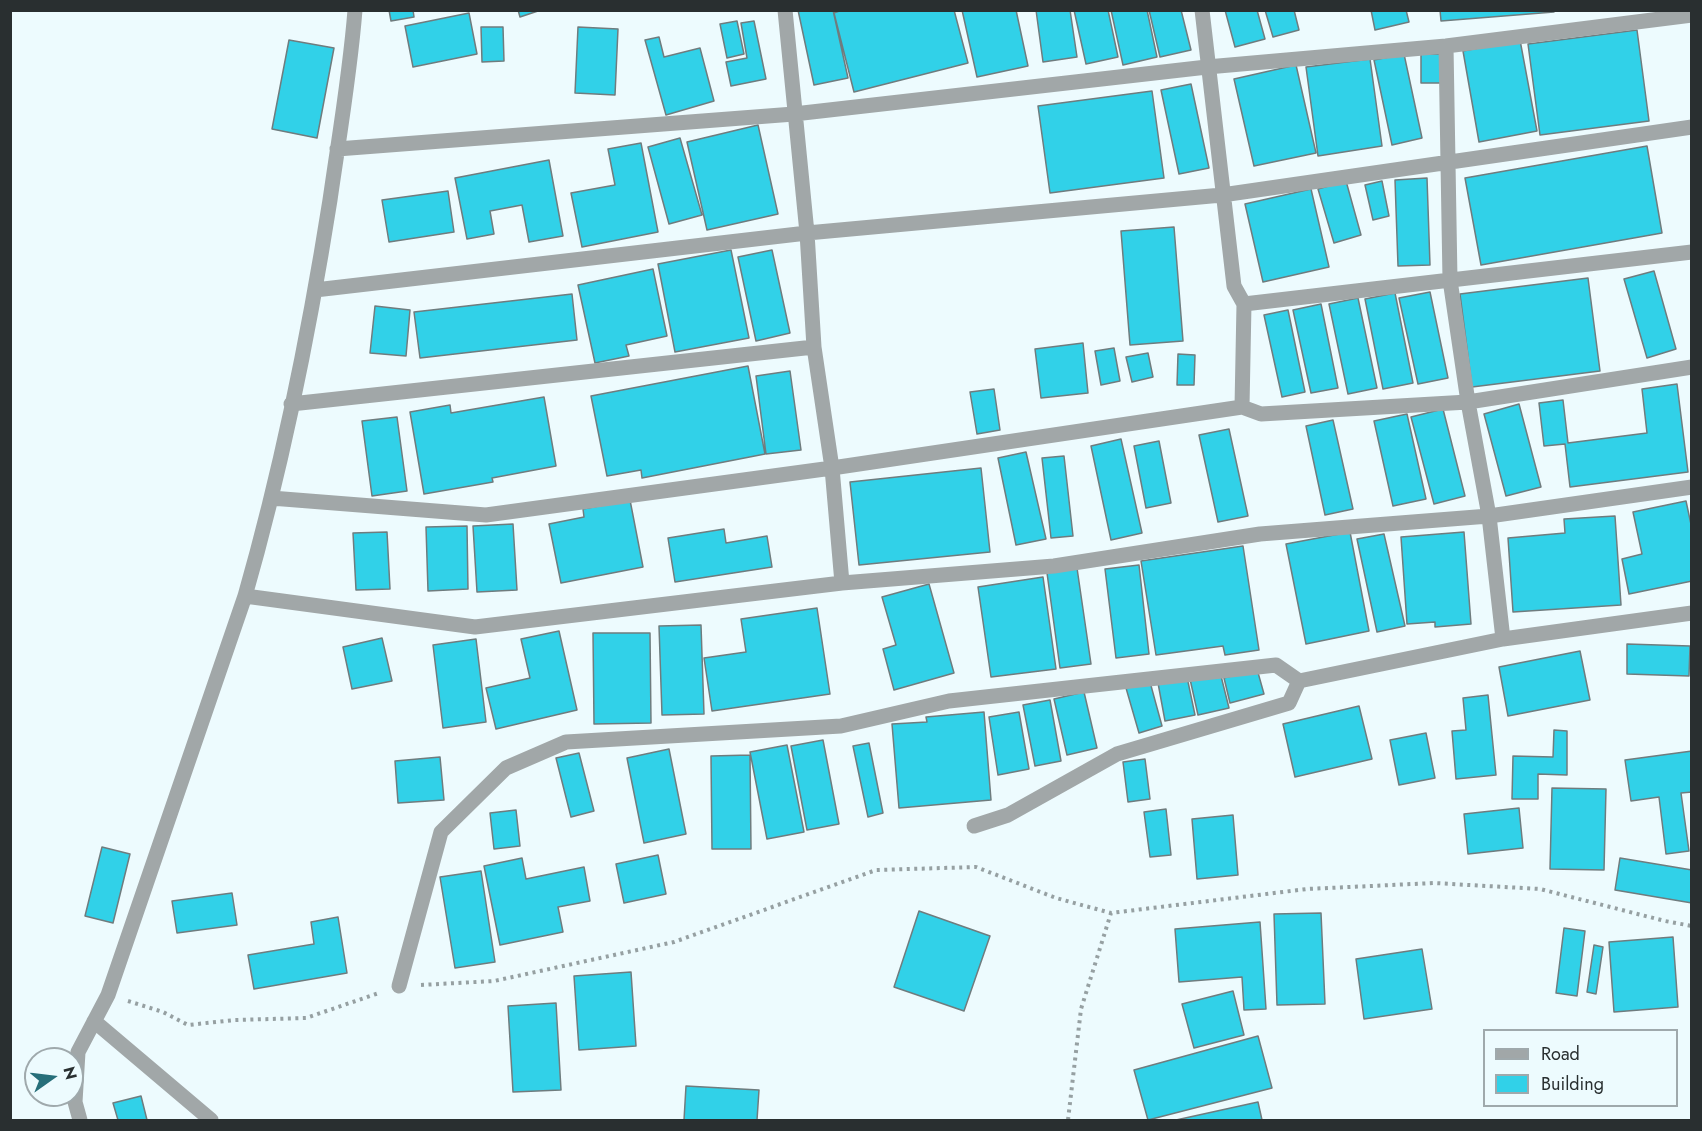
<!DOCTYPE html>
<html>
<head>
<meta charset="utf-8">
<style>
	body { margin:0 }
	#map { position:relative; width:1702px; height:1131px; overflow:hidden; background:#edfbfe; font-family:Jost,sans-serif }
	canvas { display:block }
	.frame { position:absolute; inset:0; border:12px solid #292f30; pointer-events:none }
	.legend { position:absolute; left:1483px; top:1029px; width:195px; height:78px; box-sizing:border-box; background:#edfbfe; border:2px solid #9fa9ac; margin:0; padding:8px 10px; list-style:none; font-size:18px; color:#292f30 }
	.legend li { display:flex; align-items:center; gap:12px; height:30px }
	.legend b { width:30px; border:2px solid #9fa9ac }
	.north { position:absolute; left:24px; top:1047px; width:60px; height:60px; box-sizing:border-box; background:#edfbfe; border:2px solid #9fa9ac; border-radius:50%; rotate:76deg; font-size:16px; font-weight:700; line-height:24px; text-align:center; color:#292f30 }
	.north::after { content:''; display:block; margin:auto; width:21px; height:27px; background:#276f7a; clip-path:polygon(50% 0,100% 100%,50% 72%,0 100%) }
</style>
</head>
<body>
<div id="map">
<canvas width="1702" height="1131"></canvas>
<div class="frame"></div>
<ul class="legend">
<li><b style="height:8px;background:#a1a7a8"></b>Road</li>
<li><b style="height:16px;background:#31d1e8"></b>Building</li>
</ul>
<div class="north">N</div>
</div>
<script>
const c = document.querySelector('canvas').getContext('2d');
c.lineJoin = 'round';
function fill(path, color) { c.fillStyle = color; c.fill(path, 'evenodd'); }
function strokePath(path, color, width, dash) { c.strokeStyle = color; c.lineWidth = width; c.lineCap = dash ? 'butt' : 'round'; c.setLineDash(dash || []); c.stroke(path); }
const building = new Path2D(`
	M 389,10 L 413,10 L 414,17 L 391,21 Z
	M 518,10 L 541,10 L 520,17 Z
	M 798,10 L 833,10 L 848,78 L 814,85 Z
	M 842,10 L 954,10 L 968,63 L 854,92 L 834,13 Z
	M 962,10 L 1016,10 L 1028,66 L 977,77 Z
	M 1036,10 L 1070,10 L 1077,57 L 1043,62 Z
	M 1074,10 L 1108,10 L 1118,57 L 1086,64 Z
	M 1111,10 L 1147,10 L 1157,57 L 1123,65 Z
	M 1149,10 L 1181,10 L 1191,50 L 1160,57 Z
	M 1225,10 L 1257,10 L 1265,39 L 1235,47 Z
	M 1265,10 L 1294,10 L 1299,30 L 1273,37 Z
	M 1371,10 L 1406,10 L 1409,22 L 1375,30 Z
	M 1440,10 L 1554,10 L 1554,12 L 1441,21 Z
	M 469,13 L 477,54 L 413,67 L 405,26 Z
	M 737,21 L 744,54 L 727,58 L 720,24 Z
	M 754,21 L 766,79 L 731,86 L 726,62 L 747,58 L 741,23 Z
	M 481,27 L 503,27 L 504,61 L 482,62 Z
	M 578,27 L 618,29 L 615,95 L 575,93 Z
	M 1637,30 L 1649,121 L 1540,135 L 1528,44 Z
	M 659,37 L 664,57 L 700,48 L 714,101 L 666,115 L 645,40 Z
	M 289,40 L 334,48 L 317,138 L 272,129 Z
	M 1520,40 L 1537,131 L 1479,142 L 1463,51 Z
	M 1404,54 L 1422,138 L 1392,145 L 1374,60 Z
	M 1421,54 L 1441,54 L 1442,83 L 1421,83 Z
	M 1370,59 L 1382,146 L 1318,156 L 1306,67 Z
	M 1296,65 L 1316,153 L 1254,166 L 1234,79 Z
	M 1191,84 L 1209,168 L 1179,174 L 1161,90 Z
	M 1152,91 L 1164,178 L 1050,193 L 1038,106 Z
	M 758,125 L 778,214 L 707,230 L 687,142 Z
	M 680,138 L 702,215 L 669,224 L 648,147 Z
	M 641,143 L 658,232 L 582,247 L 571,193 L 615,185 L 608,149 Z
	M 1647,146 L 1662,233 L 1481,265 L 1465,178 Z
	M 549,160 L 563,236 L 529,242 L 522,205 L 490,211 L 494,234 L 467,239 L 455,178 Z
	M 1427,178 L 1430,265 L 1398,266 L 1395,180 Z
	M 1346,181 L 1361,235 L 1334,243 L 1318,189 Z
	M 1382,181 L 1389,216 L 1373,220 L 1365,185 Z
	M 1311,189 L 1329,267 L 1263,282 L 1245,204 Z
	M 448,191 L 454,232 L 389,242 L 382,200 Z
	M 1174,227 L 1183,341 L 1130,345 L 1121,231 Z
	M 731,250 L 749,338 L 675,352 L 658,264 Z
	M 772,250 L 790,333 L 756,341 L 738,257 Z
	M 653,269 L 667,336 L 626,345 L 629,356 L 595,363 L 578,285 Z
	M 1654,271 L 1676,349 L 1647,358 L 1624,279 Z
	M 1588,278 L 1600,371 L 1472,387 L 1460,294 Z
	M 1430,292 L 1448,378 L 1418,384 L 1399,298 Z
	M 1395,293 L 1413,383 L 1383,389 L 1365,299 Z
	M 572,294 L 577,340 L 420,358 L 414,312 Z
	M 1358,298 L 1377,388 L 1348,394 L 1329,304 Z
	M 1321,304 L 1338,388 L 1311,393 L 1293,310 Z
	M 375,306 L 410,310 L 406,356 L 370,353 Z
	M 1288,310 L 1305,392 L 1282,397 L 1264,315 Z
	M 1083,343 L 1088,393 L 1041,398 L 1035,349 Z
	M 1114,348 L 1120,381 L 1101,385 L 1095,351 Z
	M 1148,353 L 1153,377 L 1132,382 L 1126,357 Z
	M 1178,354 L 1195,355 L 1194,385 L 1177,385 Z
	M 748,366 L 765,454 L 642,478 L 641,470 L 607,476 L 591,396 Z
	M 790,371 L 801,450 L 766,454 L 756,376 Z
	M 1677,384 L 1688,472 L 1570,487 L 1565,444 L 1544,446 L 1539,403 L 1563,400 L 1568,443 L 1647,433 L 1642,389 Z
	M 994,389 L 1000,430 L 977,434 L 970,392 Z
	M 544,397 L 556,466 L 492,478 L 493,482 L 424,494 L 410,412 L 450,405 L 451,413 Z
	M 1519,404 L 1541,487 L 1506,496 L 1484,414 Z
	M 1443,409 L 1465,496 L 1434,504 L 1411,417 Z
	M 1407,414 L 1426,499 L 1393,506 L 1374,421 Z
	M 397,417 L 407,491 L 372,496 L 362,421 Z
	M 1333,420 L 1353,509 L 1325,515 L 1306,426 Z
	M 1229,429 L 1248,516 L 1218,522 L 1199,435 Z
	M 1121,439 L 1142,533 L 1111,540 L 1091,446 Z
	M 1159,441 L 1171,503 L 1146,508 L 1134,446 Z
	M 1026,452 L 1046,539 L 1016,545 L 998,458 Z
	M 1064,456 L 1073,536 L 1051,538 L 1042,458 Z
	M 981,468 L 990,552 L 859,565 L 850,482 Z
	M 630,500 L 643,567 L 561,583 L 549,524 L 584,517 L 583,509 Z
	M 1686,501 L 1692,529 L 1692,581 L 1629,594 L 1622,559 L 1642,554 L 1633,512 Z
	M 1615,516 L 1621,605 L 1513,612 L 1508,538 L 1565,533 L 1564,519 Z
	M 513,524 L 517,590 L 477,592 L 473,526 Z
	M 467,526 L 468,589 L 428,591 L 426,527 Z
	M 724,529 L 726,543 L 767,536 L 772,567 L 675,582 L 668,538 Z
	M 387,532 L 390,589 L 356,590 L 353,533 Z
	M 1350,532 L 1369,631 L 1306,644 L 1286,544 Z
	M 1464,532 L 1471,624 L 1435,627 L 1435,622 L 1407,624 L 1401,537 Z
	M 1384,534 L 1405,626 L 1377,632 L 1357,539 Z
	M 1243,546 L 1259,650 L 1225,655 L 1223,646 L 1156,655 L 1141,561 Z
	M 1139,565 L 1149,654 L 1116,658 L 1105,569 Z
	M 1077,568 L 1091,664 L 1060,668 L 1047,573 Z
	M 1043,577 L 1056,669 L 991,677 L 978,587 Z
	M 929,584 L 954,673 L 894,690 L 883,649 L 896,645 L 882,597 Z
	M 817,608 L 830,694 L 712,711 L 704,658 L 746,652 L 741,619 Z
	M 701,625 L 704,714 L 662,715 L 659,626 Z
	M 559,631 L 577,710 L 496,729 L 486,688 L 530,678 L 521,639 Z
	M 593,633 L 650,633 L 651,723 L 594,724 Z
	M 382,638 L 392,681 L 352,689 L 343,647 Z
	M 476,639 L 486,722 L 443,728 L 433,645 Z
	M 1627,644 L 1690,646 L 1689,676 L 1627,674 Z
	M 1580,651 L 1590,700 L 1508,716 L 1499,667 Z
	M 1257,669 L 1264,694 L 1230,703 L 1224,678 Z
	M 1220,672 L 1229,708 L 1198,715 L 1190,679 Z
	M 1187,677 L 1195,715 L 1165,721 L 1158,683 Z
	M 1150,682 L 1162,726 L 1139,733 L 1126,688 Z
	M 1084,692 L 1097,748 L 1067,755 L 1054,699 Z
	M 1488,695 L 1496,775 L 1456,779 L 1452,731 L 1466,730 L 1463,698 Z
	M 1050,700 L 1061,761 L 1035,766 L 1023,705 Z
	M 1359,706 L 1372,759 L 1295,777 L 1283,724 Z
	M 984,712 L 991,800 L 899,808 L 892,724 L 927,722 L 926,717 Z
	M 1019,712 L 1029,769 L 998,775 L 989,717 Z
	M 1554,730 L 1567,731 L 1567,775 L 1538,774 L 1538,799 L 1512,799 L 1513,756 L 1553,757 Z
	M 1426,733 L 1435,778 L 1399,785 L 1390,740 Z
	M 823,740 L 839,824 L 807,830 L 791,746 Z
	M 869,743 L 883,813 L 868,817 L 853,746 Z
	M 787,745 L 804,832 L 767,839 L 750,752 Z
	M 669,749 L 686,834 L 644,843 L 627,758 Z
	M 1692,751 L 1692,792 L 1681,793 L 1689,851 L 1666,854 L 1659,797 L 1631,801 L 1625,760 Z
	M 579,753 L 594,811 L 571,817 L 556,758 Z
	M 750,755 L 751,849 L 712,849 L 711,756 Z
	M 440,757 L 444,800 L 398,803 L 395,761 Z
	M 1145,759 L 1150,799 L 1128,802 L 1123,762 Z
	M 1552,788 L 1606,789 L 1604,870 L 1550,869 Z
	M 1519,808 L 1523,848 L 1468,854 L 1464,814 Z
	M 1166,809 L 1171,855 L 1150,857 L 1144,812 Z
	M 516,810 L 520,846 L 494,849 L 490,813 Z
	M 1233,815 L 1238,875 L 1197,879 L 1192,819 Z
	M 102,847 L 130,854 L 113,923 L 85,916 Z
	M 658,855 L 666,894 L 624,903 L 616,864 Z
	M 522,858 L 526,879 L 584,867 L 590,901 L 558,907 L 563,932 L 500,945 L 484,866 Z
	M 1620,858 L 1692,870 L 1692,903 L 1615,890 Z
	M 481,871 L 495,962 L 455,968 L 440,877 Z
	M 232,893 L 237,925 L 177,933 L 172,901 Z
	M 919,911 L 990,936 L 964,1011 L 894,987 Z
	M 1321,913 L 1325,1004 L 1277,1005 L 1274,914 Z
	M 338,917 L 347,973 L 254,989 L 248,955 L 314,944 L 311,922 Z
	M 1260,922 L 1266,1009 L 1244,1010 L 1242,977 L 1179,982 L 1175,929 Z
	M 1564,928 L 1585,931 L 1577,996 L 1556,993 Z
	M 1673,937 L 1678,1007 L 1614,1012 L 1609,942 Z
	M 1594,945 L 1603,947 L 1596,994 L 1587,992 Z
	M 1422,949 L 1432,1009 L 1364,1019 L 1356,959 Z
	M 631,972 L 636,1046 L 579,1050 L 574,976 Z
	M 1233,991 L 1244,1035 L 1194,1048 L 1182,1004 Z
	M 556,1003 L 561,1090 L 513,1092 L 508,1006 Z
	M 1258,1036 L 1272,1088 L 1148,1120 L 1134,1070 Z
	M 686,1086 L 759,1090 L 757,1120 L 684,1120 Z
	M 141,1096 L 147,1120 L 118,1120 L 113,1103 Z
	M 1258,1102 L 1262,1120 L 1176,1120 Z`);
fill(building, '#31d1e8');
strokePath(building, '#6f7c7e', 1.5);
strokePath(new Path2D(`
	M 421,985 L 494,981 L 674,942 L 876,870 L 976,867 L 1056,898 L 1111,913 L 1307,889 L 1434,883 L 1540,889 L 1665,921 L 1692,926
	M 128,1001 L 163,1012 L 188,1025 L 235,1020 L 306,1018 L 379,993
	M 1068,1120 L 1081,1009 L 1111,913`), '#96a0a2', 4, [3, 4.5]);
strokePath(new Path2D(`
	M 785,10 L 807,233 L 814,347 L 832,468 L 842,583
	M 1202,10 L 1234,286 L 1244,304 L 1242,407
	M 1446,46 L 1450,280 L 1468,402 L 1489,516 L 1503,639
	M 337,149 L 794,114 L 1207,67 L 1446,46 L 1692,15
	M 315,290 L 807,233 L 1222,195 L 1692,127
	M 1244,304 L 1692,252
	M 291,404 L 814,347
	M 271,498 L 486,515 L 832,468 L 1242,407 L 1261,414 L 1468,402 L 1692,367
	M 245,596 L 475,627 L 842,583 L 1054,566 L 1260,534 L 1489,516 L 1692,487
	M 974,826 L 1008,815 L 1117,754 L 1289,703 L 1299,681 L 1503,639 L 1692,613
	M 399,986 L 441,832 L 506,768 L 566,742 L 841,726 L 949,701 L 1276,665 L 1299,681
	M 94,1021 L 211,1120
	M 80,1120 L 75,1102 L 78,1052 L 108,995 L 245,596 C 282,467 309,333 330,200 C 339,137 350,74 355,10`), '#a1a7a8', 15);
</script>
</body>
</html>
